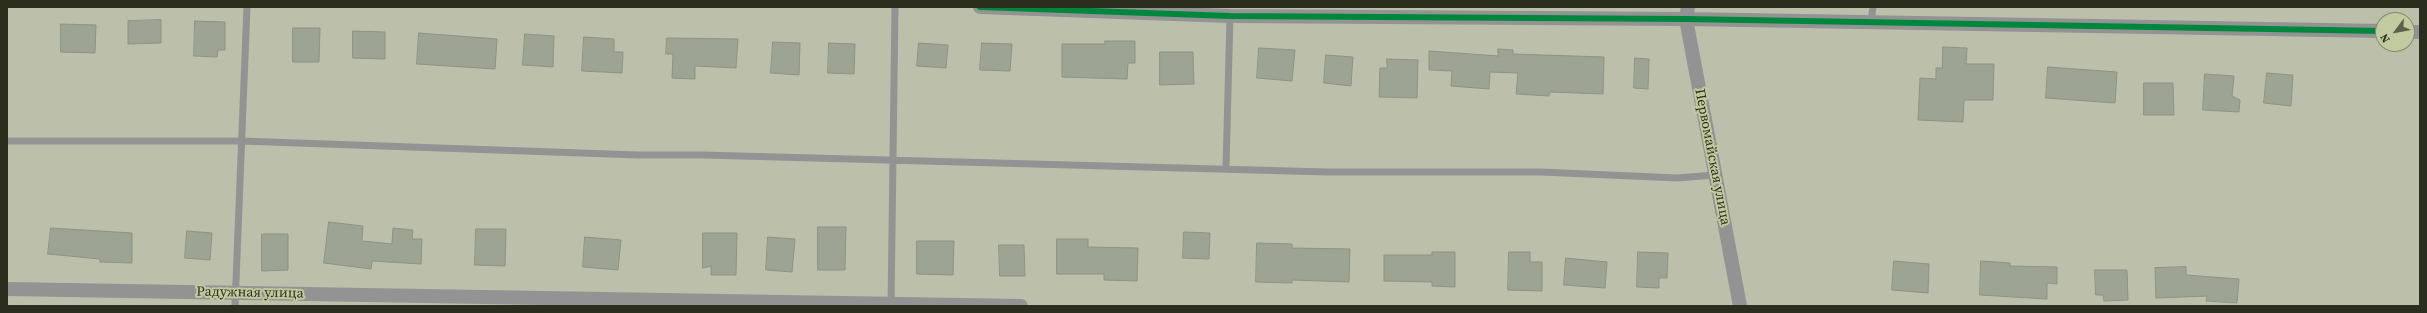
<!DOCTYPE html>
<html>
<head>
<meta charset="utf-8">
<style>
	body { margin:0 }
	#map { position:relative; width:2427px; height:313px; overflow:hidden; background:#bcc0aa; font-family:"Source Serif 4",serif }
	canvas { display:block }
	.frame { position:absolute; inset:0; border:8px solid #2b2e1d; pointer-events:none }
	.north { position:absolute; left:2375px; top:12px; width:40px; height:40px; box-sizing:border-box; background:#c2caa0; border:1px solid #868c6c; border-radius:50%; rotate:238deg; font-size:11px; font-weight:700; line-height:16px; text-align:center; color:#2b2e1d }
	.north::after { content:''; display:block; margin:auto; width:14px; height:18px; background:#5e614e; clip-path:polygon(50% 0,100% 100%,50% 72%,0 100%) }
</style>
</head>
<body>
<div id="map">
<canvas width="2427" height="313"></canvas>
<div class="frame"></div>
<div class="north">N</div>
</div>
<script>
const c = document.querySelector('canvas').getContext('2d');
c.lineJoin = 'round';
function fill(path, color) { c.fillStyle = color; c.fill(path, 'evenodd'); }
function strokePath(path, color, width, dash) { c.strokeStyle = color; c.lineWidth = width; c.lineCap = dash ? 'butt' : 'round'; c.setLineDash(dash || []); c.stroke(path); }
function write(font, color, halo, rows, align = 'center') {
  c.font = font + ' "Source Serif 4",serif'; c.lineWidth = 4; c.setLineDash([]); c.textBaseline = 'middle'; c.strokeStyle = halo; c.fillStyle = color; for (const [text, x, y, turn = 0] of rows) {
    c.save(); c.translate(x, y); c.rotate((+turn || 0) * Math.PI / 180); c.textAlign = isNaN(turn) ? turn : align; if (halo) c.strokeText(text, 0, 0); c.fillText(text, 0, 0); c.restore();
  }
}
const building = new Path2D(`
	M 161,20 L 161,43 L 128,44 L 128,21 Z
	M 195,21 L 225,22 L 225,50 L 218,50 L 217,57 L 194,56 Z
	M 61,24 L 96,25 L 95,53 L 61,52 Z
	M 293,28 L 320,28 L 319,62 L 293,62 Z
	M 353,31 L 385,32 L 385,59 L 353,58 Z
	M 419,33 L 497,39 L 495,69 L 417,64 Z
	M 525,34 L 554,36 L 553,67 L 523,65 Z
	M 584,37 L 614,39 L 614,52 L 623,52 L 622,73 L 582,71 Z
	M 667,38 L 738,39 L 736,68 L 695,66 L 695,79 L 672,78 L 673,54 L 666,54 Z
	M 1105,41 L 1135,41 L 1135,63 L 1128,63 L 1127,79 L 1062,77 L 1062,44 L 1105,44 Z
	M 773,42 L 800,43 L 799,75 L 771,73 Z
	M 829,43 L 855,44 L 854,74 L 828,73 Z
	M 919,43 L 948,45 L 946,68 L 917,66 Z
	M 982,43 L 1012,44 L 1010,71 L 980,70 Z
	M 1943,47 L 1967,48 L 1966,64 L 1994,64 L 1993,100 L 1964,100 L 1963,122 L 1918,120 L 1920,78 L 1936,79 L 1936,68 L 1942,68 Z
	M 1259,48 L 1295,50 L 1292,81 L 1257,78 Z
	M 1498,49 L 1513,50 L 1513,54 L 1604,57 L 1603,94 L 1550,92 L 1549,96 L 1516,94 L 1518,73 L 1490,72 L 1489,89 L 1451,86 L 1452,71 L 1429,70 L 1429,51 L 1498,56 Z
	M 1160,52 L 1193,52 L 1194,84 L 1160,85 Z
	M 1326,55 L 1353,57 L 1351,86 L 1324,83 Z
	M 1635,58 L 1649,59 L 1648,89 L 1634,88 Z
	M 1387,59 L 1418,60 L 1417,98 L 1379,97 L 1380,68 L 1387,68 Z
	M 2048,67 L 2117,72 L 2115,103 L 2046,98 Z
	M 2267,73 L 2293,75 L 2291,106 L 2264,103 Z
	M 2205,74 L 2234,76 L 2232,96 L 2240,100 L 2239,112 L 2203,110 Z
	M 2144,83 L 2173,83 L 2174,115 L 2144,115 Z
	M 329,222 L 363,226 L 362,241 L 392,244 L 393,228 L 413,230 L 412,239 L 422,239 L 421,264 L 372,261 L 371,269 L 324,263 Z
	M 818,227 L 846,227 L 845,270 L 818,270 Z
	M 51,228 L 132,233 L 132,263 L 100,262 L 100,259 L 48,254 Z
	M 476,229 L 506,229 L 505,266 L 475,265 Z
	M 187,231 L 212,233 L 210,260 L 185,258 Z
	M 1184,232 L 1210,233 L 1209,259 L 1183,258 Z
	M 703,233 L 737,233 L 736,275 L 711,275 L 711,266 L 703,268 Z
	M 262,234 L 288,234 L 288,270 L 262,271 Z
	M 585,237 L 621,240 L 618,270 L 583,267 Z
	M 768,237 L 795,239 L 792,272 L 766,270 Z
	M 1057,239 L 1088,239 L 1088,247 L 1138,248 L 1137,281 L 1104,280 L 1104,274 L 1057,274 Z
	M 917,241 L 954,241 L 953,275 L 917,274 Z
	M 1257,243 L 1292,244 L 1292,248 L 1350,249 L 1349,282 L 1292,280 L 1292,283 L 1256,282 Z
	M 999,245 L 1024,245 L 1025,276 L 1000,276 Z
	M 1432,252 L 1455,252 L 1455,287 L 1432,286 L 1432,282 L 1384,281 L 1384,255 L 1432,255 Z
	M 1509,252 L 1530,252 L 1530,262 L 1542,262 L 1542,291 L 1508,290 Z
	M 1638,252 L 1668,253 L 1667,278 L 1659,278 L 1659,288 L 1637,287 Z
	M 1566,258 L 1607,262 L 1605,288 L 1564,285 Z
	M 1894,261 L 1929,264 L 1928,293 L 1892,290 Z
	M 1981,261 L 2010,263 L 2010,266 L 2057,267 L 2057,284 L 2047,283 L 2047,299 L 1980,295 Z
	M 2186,267 L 2186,275 L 2239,279 L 2237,303 L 2206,301 L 2207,296 L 2156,298 L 2155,268 Z
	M 2095,270 L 2127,270 L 2128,300 L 2104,301 L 2103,295 L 2096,295 Z`);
fill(building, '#9da493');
strokePath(building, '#8d9382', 1);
strokePath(new Path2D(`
	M 1871,22 L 1873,7
	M 7,141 L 241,141 L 638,155 L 703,155 L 1327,172 L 1541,172 L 1677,178 L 1715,175
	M 1226,168 L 1230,16
	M 235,306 L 247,7
	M 891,306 L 895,7`), '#939394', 7);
strokePath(new Path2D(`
	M 980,7 L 1230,16 L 1686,19 L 2383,31
	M 1688,7 L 1686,19 L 1740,306
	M 2407,32 L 2420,32
	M 7,289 L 1021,306`), '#939394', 14);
strokePath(new Path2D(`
	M 980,7 L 1230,16 L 1686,19 L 2383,31`), '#00873e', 6);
write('14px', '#2b2e1d', '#c2caa0', [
	["Первомайская улица",1712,157,79],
	["Радужная улица",250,293,1]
]);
</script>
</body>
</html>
